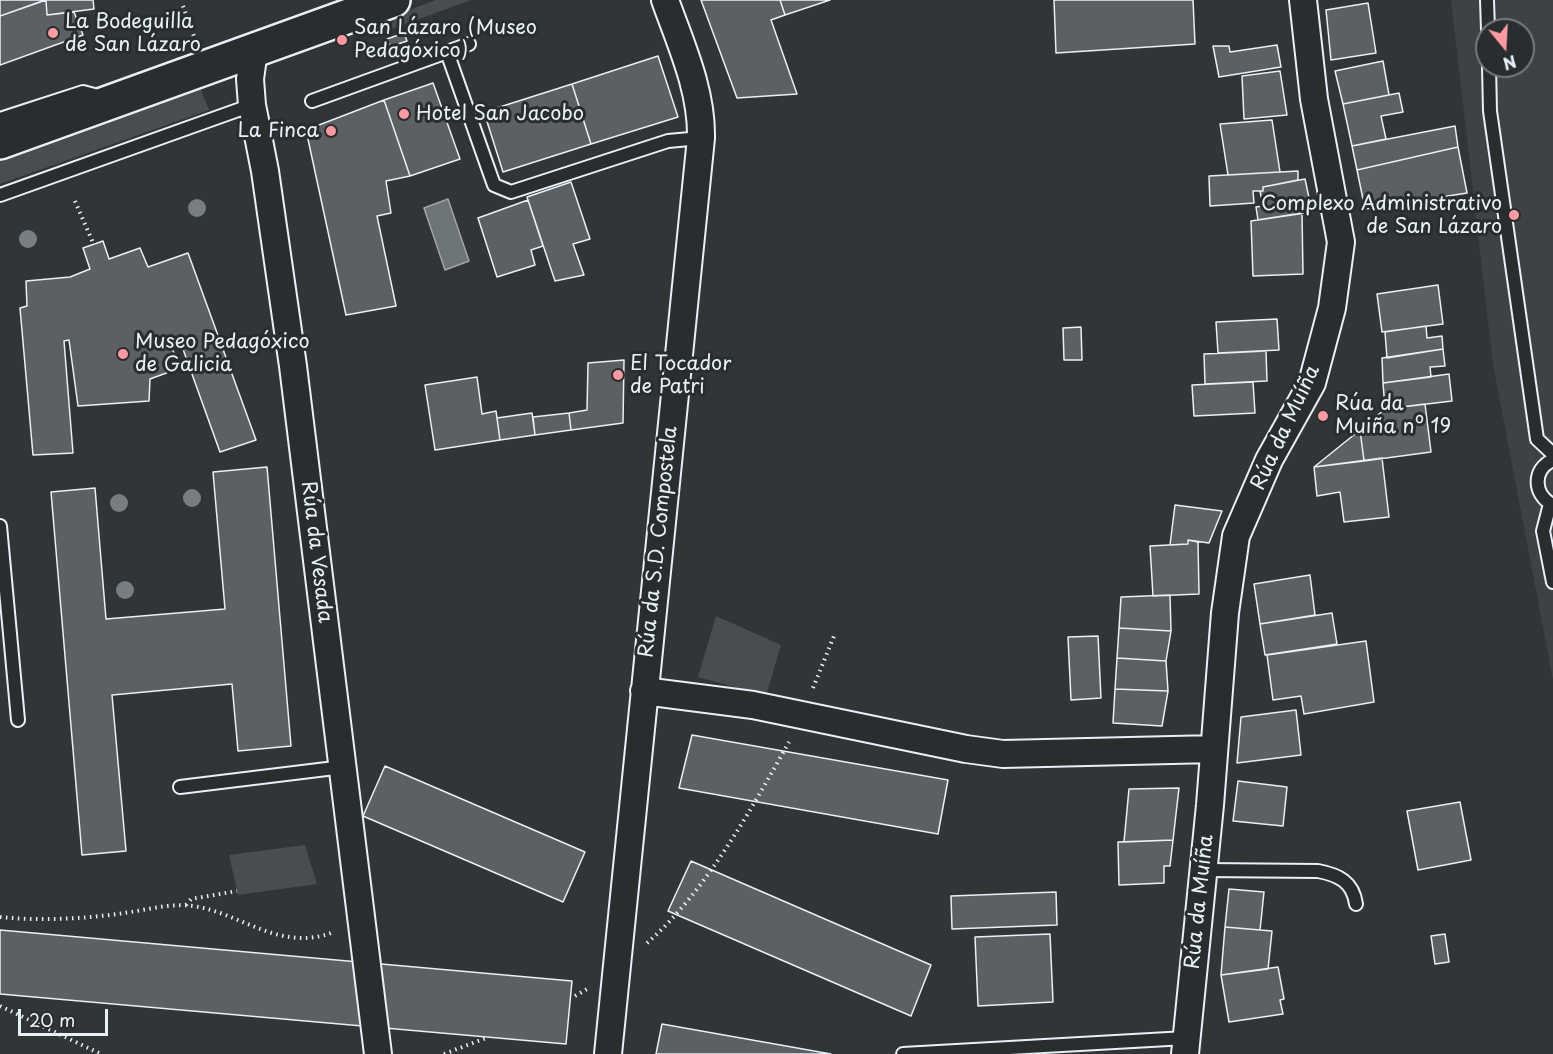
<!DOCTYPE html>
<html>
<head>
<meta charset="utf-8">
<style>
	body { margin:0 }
	#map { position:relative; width:1553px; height:1054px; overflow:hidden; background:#323536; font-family:"Playpen Sans",sans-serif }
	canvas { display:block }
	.north { position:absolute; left:1475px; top:18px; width:60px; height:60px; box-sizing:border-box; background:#2a2d2e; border:2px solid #767b7f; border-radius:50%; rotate:162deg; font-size:16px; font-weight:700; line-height:24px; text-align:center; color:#e8f1f8 }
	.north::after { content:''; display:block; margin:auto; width:21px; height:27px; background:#ff9aa2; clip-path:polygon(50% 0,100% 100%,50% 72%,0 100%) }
	.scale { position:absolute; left:18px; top:1009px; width:90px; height:27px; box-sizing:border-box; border:3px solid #e8f1f8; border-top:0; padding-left:8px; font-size:18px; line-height:21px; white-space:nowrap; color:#e8f1f8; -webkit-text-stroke:4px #2a2d2e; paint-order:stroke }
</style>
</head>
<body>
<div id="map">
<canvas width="1553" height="1054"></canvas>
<div class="north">N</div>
<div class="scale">20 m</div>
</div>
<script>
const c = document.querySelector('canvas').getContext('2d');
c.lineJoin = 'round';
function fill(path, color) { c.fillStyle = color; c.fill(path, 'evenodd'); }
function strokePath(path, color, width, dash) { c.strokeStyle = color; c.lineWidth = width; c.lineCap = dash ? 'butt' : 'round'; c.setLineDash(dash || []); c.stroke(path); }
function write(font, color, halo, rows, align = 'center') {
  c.font = font + ' "Playpen Sans",sans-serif'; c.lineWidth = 6; c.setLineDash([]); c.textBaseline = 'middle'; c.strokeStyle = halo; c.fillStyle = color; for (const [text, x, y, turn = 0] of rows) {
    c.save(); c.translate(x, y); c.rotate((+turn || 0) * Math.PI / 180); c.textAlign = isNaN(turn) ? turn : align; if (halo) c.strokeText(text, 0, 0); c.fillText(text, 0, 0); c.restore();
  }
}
fill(new Path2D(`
	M 1451,0 L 1553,0 L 1553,680 L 1493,364 ZM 1487,30 L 1523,30 L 1523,66 L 1487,66 Z`), '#3f4244');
fill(new Path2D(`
	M 436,0 L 471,0 L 389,30 L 396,15 Z
	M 200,88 L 209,110 L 0,184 L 0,160 Z
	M 716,616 L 781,645 L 766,696 L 698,677 Z
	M 305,845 L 317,884 L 238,895 L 229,855 Z`), '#494d4f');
const water = new Path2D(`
	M 448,199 L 469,261 L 445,270 L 424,208 Z`);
fill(water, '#6e7376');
strokePath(water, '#9fa5aa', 1.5);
const building = new Path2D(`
	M 0,0 L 45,0 L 0,16 Z
	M 46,0 L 93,0 L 94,9 L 47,15 Z
	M 46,0 L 47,15 L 74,12 L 83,35 L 0,65 L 0,16 Z
	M 701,0 L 780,0 L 785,15 L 771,20 L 797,94 L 737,98 Z
	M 780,0 L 830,0 L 785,15 Z
	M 1054,0 L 1193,0 L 1195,44 L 1056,53 Z
	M 1368,3 L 1376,53 L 1331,60 L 1326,10 Z
	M 404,33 L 407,41 L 392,46 L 384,40 Z
	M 1277,45 L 1281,67 L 1219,77 L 1213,46 L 1229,46 L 1230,52 Z
	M 658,56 L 678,117 L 591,144 L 572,84 Z
	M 1383,61 L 1389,95 L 1343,104 L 1335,71 Z
	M 1280,71 L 1287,115 L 1244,119 L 1242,76 Z
	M 433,83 L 460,159 L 410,176 L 384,100 Z
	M 572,84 L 591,144 L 503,172 L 484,112 Z
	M 1399,93 L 1403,112 L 1381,116 L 1386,139 L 1352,146 L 1343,104 Z
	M 384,100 L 410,176 L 386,181 L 391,213 L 377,216 L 396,306 L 346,315 L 306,130 Z
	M 1272,120 L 1280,172 L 1228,175 L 1220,124 Z
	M 1455,126 L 1458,147 L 1357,170 L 1352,146 Z
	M 1458,147 L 1467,193 L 1365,209 L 1357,170 Z
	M 1298,171 L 1298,180 L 1263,187 L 1263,191 L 1253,191 L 1254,203 L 1210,206 L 1209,176 Z
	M 1305,179 L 1312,212 L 1258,220 L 1256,207 L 1263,206 L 1260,191 L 1263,191 L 1263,187 Z
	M 571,182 L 590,239 L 573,244 L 584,275 L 555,281 L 527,197 Z
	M 528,200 L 543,246 L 531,250 L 535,265 L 497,277 L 478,218 Z
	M 1302,213 L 1303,274 L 1253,276 L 1251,221 Z
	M 103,241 L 109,259 L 140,248 L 148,267 L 188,253 L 256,440 L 220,452 L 179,338 L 169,341 L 180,368 L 150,379 L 149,401 L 78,406 L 69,340 L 64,341 L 73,453 L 33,455 L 20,308 L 27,306 L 26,281 L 70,277 L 90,269 L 83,248 Z
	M 1438,285 L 1443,324 L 1382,332 L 1377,294 Z
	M 1277,319 L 1279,350 L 1218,353 L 1216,322 Z
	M 1426,326 L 1427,338 L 1442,336 L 1443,349 L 1387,358 L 1385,332 Z
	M 1081,327 L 1082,360 L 1064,360 L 1063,328 Z
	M 1443,349 L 1445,366 L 1430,367 L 1431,377 L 1383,383 L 1382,358 Z
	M 1266,351 L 1267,381 L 1205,384 L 1204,354 Z
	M 624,360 L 623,423 L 571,430 L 569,413 L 587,410 L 588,363 Z
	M 1449,374 L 1452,401 L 1385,409 L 1383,383 Z
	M 477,377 L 482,414 L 496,411 L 500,440 L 435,450 L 425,385 Z
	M 1253,382 L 1255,413 L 1194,416 L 1192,385 Z
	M 1425,404 L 1431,452 L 1364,461 L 1360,430 L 1385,409 Z
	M 532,413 L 535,435 L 500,440 L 497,418 Z
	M 569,413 L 571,430 L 535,435 L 533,417 Z
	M 1360,430 L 1364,461 L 1314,467 Z
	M 1382,458 L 1389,517 L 1344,522 L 1340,492 L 1317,496 L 1314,467 Z
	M 267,467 L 291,746 L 238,751 L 232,684 L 112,695 L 126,851 L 82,855 L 51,492 L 95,488 L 106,619 L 225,609 L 213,472 Z
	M 1175,505 L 1222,511 L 1209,543 L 1188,540 L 1188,544 L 1170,545 Z
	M 1188,540 L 1198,542 L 1199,594 L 1153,596 L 1150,546 L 1188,544 Z
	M 1310,575 L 1315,615 L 1260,624 L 1254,584 Z
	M 1170,595 L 1171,631 L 1119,628 L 1121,597 Z
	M 1332,613 L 1337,644 L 1265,655 L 1260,624 Z
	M 1119,628 L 1171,631 L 1166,661 L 1117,658 Z
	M 1098,636 L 1101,698 L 1071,700 L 1068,637 Z
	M 1366,641 L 1374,702 L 1304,714 L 1301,696 L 1273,700 L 1267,655 Z
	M 1117,658 L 1166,661 L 1168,691 L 1115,689 Z
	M 1115,689 L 1168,691 L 1162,726 L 1113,723 Z
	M 1296,710 L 1301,755 L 1237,763 L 1241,717 Z
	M 692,735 L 948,780 L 938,834 L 679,788 Z
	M 385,766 L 585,852 L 563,902 L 363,816 Z
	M 1238,781 L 1287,787 L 1283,826 L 1233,821 Z
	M 1179,788 L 1173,840 L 1124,842 L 1129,789 Z
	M 1460,802 L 1471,860 L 1418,870 L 1407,811 Z
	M 1173,840 L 1170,866 L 1164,866 L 1164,883 L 1119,885 L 1118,842 Z
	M 691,861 L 931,965 L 911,1016 L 668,911 Z
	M 1229,889 L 1264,892 L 1260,930 L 1225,927 Z
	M 1056,892 L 1057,925 L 952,929 L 951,896 Z
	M 1225,927 L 1272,931 L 1268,969 L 1221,975 Z
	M 0,930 L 572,981 L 566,1044 L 0,994 Z
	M 1050,934 L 1053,1002 L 978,1006 L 975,937 Z
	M 1445,934 L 1449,962 L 1435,964 L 1431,936 Z
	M 1278,967 L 1284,999 L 1280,1000 L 1283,1014 L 1229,1022 L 1221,975 Z
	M 662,1024 L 831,1054 L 656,1054 Z`);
fill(building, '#5c6063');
strokePath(building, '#e8f1f8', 1.5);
const lane = new Path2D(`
	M 1487,0 L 1488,30
	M 469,44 L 447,52 L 494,185 L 511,192 L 668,141 L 701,138
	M 1489,66 L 1490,111 L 1537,439 L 1553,454
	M 312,101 L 447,52
	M 0,119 L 83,92 L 102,97
	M 0,195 L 252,105
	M 1553,460 C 1532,469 1533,495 1553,505
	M 1550,504 L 1543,531 L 1553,582
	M 0,526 L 18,720
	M 180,787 L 343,767
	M 1204,870 L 1318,871 C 1339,875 1353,882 1356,904
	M 903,1054 L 1186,1038`);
const street = new Path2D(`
	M 254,50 L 250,79 L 252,105 L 265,171 L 293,366 L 378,1054
	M 644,691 L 753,705 L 966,749 L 1003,754 L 1214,749
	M 608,1054 L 701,138 C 702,90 681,45 665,0
	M 1185,1054 L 1210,805 L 1225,613 L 1236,536 L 1269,460 L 1312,383 L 1332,308 L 1341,242 L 1314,99 L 1303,0`);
const primary = new Path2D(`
	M 0,142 L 393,0`);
strokePath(lane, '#e8f1f8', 16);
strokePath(street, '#e8f1f8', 30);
strokePath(primary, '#e8f1f8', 38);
strokePath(new Path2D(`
	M 183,6 L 195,39
	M 75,201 L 94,245
	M 813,688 L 834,636
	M 186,905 L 191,899 L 237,891
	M 0,917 C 40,921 84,919 124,913 C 147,910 169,903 193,906 C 242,913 280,953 334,932
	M 647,943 C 705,893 752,808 789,742
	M 575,996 L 587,989
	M 0,1006 L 101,1054
	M 444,1054 L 486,1038`), '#e8f1f8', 4, [1.5, 4.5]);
strokePath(lane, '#2a2d2e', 12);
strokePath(street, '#2a2d2e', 26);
strokePath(primary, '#2a2d2e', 33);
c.fillStyle = '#777d80';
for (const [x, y] of [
	[197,208],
	[28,239],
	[192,498],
	[119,503],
	[125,590]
]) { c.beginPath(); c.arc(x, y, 9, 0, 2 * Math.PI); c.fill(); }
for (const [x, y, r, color] of [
	[53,33,6,"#ff9aa2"],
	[342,40,6,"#ff9aa2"],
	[404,114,6,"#ff9aa2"],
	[331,131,6,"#ff9aa2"],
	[1514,215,6,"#ff9aa2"],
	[123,354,6,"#ff9aa2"],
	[618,375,6,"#ff9aa2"],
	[1323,416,6,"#ff9aa2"]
]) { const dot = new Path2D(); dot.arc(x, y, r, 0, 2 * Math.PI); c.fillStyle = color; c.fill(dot); strokePath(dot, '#2a2d2e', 2); }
write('20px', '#e8f1f8', '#2a2d2e', [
	["La Bodeguilla",65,22],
	["de San Lázaro",65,45],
	["San Lázaro (Museo",354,28],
	["Pedagóxico)",354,51],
	["Hotel San Jacobo",416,114],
	["La Finca",319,131,"right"],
	["Complexo Administrativo",1502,204,"right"],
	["de San Lázaro",1502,227,"right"],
	["Museo Pedagóxico",135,342],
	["de Galicia",135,365],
	["El Tocador",630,364],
	["de Patri",630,387],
	["Rúa da",1335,404],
	["Muiña nº 19",1335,427]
], 'left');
write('20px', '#e8f1f8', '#2a2d2e', [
	["Rúa da Muíña",1286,428,-65],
	["Rúa da S.D. Compostela",659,542,-84],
	["Rúa da Vesada",316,552,83],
	["Rúa da Muíña",1200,902,-84]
]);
</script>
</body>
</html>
